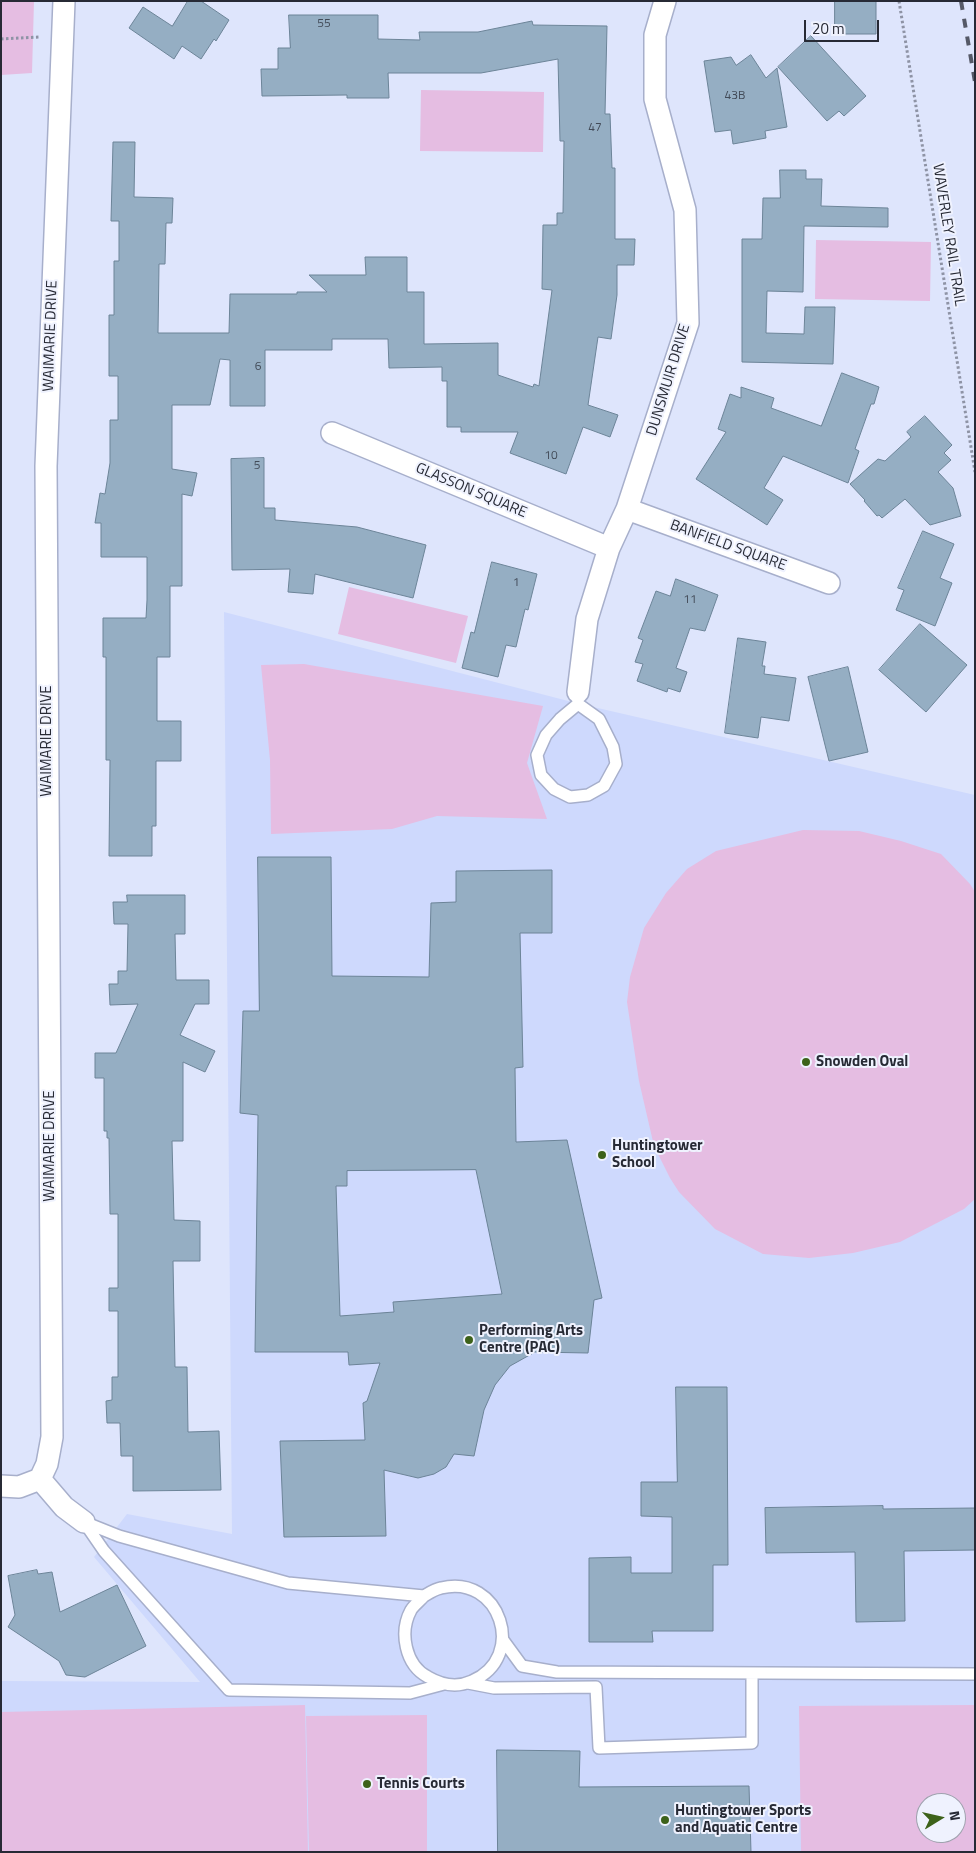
<!DOCTYPE html>
<html>
<head>
<meta charset="utf-8">
<style>
	body { margin:0 }
	#map { position:relative; width:976px; height:1853px; overflow:hidden; background:#dee5fc; font-family:"Titillium Web",sans-serif }
	canvas { display:block }
	.frame { position:absolute; inset:0; border:2px solid #272a35; pointer-events:none }
	.north { position:absolute; left:916px; top:1793px; width:50px; height:50px; box-sizing:border-box; background:#eff2fe; border:1px solid #9fa2ae; border-radius:50%; rotate:81deg; font-size:14px; font-weight:700; line-height:20px; text-align:center; color:#272a35 }
	.north::after { content:''; display:block; margin:auto; width:18px; height:22px; background:#3d621a; clip-path:polygon(50% 0,100% 100%,50% 72%,0 100%) }
	.scale { position:absolute; left:804px; top:20px; width:75px; height:22px; box-sizing:border-box; border:2px solid #272a35; border-top:0; padding-left:6px; font-size:15px; line-height:18px; white-space:nowrap; color:#272a35; -webkit-text-stroke:4px #eff2fe; paint-order:stroke }
</style>
</head>
<body>
<div id="map">
<canvas width="976" height="1853"></canvas>
<div class="frame"></div>
<div class="north">N</div>
<div class="scale">20 m</div>
</div>
<script>
const c = document.querySelector('canvas').getContext('2d');
c.lineJoin = 'round';
function fill(path, color) { c.fillStyle = color; c.fill(path, 'evenodd'); }
function strokePath(path, color, width, dash) { c.strokeStyle = color; c.lineWidth = width; c.lineCap = dash ? 'butt' : 'round'; c.setLineDash(dash || []); c.stroke(path); }
function write(font, color, halo, rows, align = 'center') {
  c.font = font + ' "Titillium Web",sans-serif'; c.lineWidth = 4; c.setLineDash([]); c.textBaseline = 'middle'; c.strokeStyle = halo; c.fillStyle = color; for (const [text, x, y, turn = 0] of rows) {
    c.save(); c.translate(x, y); c.rotate((+turn || 0) * Math.PI / 180); c.textAlign = isNaN(turn) ? turn : align; if (halo) c.strokeText(text, 0, 0); c.fillText(text, 0, 0); c.restore();
  }
}
fill(new Path2D(`
	M 224,612 L 576,703 L 975,795 L 975,1852 L 1,1852 L 1,1681 L 200,1682 L 94,1557 L 127,1514 L 232,1534 ZM 926,1803 L 956,1803 L 956,1833 L 926,1833 Z`), '#ced9fd');
fill(new Path2D(`
	M 1,1 L 34,1 L 32,73 L 1,75 Z
	M 421,90 L 544,92 L 543,152 L 420,151 Z
	M 816,240 L 931,242 L 930,301 L 815,299 Z
	M 349,587 L 468,616 L 456,663 L 338,634 Z
	M 304,664 L 543,706 L 527,763 L 547,819 L 437,816 L 392,829 L 271,834 L 270,760 L 261,665 Z
	M 803,830 L 859,831 L 901,841 L 941,854 L 970,884 L 975,892 L 975,1199 L 964,1209 L 900,1242 L 853,1253 L 809,1258 L 763,1254 L 715,1229 L 679,1192 L 670,1178 L 654,1146 L 639,1081 L 627,1002 L 630,977 L 644,928 L 666,893 L 687,869 L 716,851 Z
	M 305,1705 L 308,1852 L 1,1852 L 1,1712 Z
	M 975,1705 L 975,1852 L 801,1852 L 799,1706 ZM 926,1803 L 956,1803 L 956,1833 L 926,1833 Z
	M 427,1715 L 427,1852 L 309,1852 L 306,1716 Z`), '#e5bde2');
const building = new Path2D(`
	M 188,1 L 201,1 L 229,20 L 216,41 L 214,39 L 201,59 L 182,46 L 174,59 L 129,28 L 143,7 L 172,26 Z
	M 835,1 L 876,1 L 876,34 L 835,34 Z
	M 289,15 L 378,15 L 378,39 L 420,40 L 419,32 L 478,32 L 532,21 L 533,25 L 607,26 L 605,114 L 610,114 L 612,168 L 615,168 L 615,239 L 635,239 L 634,265 L 617,265 L 617,295 L 611,339 L 598,337 L 588,405 L 618,415 L 610,437 L 583,427 L 566,474 L 510,453 L 518,432 L 461,432 L 461,427 L 447,427 L 447,381 L 442,381 L 442,367 L 389,368 L 388,339 L 332,339 L 332,350 L 265,350 L 265,406 L 230,406 L 230,360 L 220,359 L 210,405 L 172,405 L 172,469 L 197,473 L 192,496 L 182,494 L 182,586 L 170,586 L 170,657 L 157,657 L 157,721 L 181,721 L 181,761 L 156,761 L 156,826 L 152,826 L 152,856 L 109,856 L 110,760 L 106,760 L 106,657 L 103,657 L 103,618 L 146,618 L 147,600 L 147,557 L 101,557 L 101,523 L 95,523 L 100,493 L 105,494 L 110,463 L 110,420 L 118,420 L 118,376 L 109,376 L 109,315 L 114,315 L 114,261 L 119,261 L 119,221 L 111,221 L 113,142 L 135,142 L 134,197 L 173,198 L 172,223 L 166,223 L 165,264 L 159,264 L 158,333 L 229,333 L 230,294 L 297,294 L 297,292 L 327,292 L 309,275 L 366,275 L 365,257 L 407,257 L 407,292 L 424,292 L 424,344 L 498,343 L 498,375 L 533,387 L 534,384 L 539,386 L 552,290 L 542,289 L 543,225 L 557,225 L 557,213 L 563,213 L 564,141 L 560,141 L 558,59 L 481,73 L 388,73 L 389,98 L 347,98 L 347,95 L 262,96 L 261,69 L 278,69 L 278,48 L 290,48 Z
	M 811,36 L 866,96 L 844,116 L 839,111 L 827,121 L 778,67 Z
	M 751,55 L 766,78 L 777,68 L 787,127 L 765,131 L 766,138 L 733,144 L 731,130 L 715,132 L 704,61 L 731,57 L 736,65 Z
	M 780,170 L 806,170 L 806,179 L 822,179 L 821,206 L 888,208 L 888,227 L 804,226 L 803,292 L 767,291 L 766,333 L 804,334 L 805,307 L 835,307 L 833,364 L 742,362 L 742,239 L 762,239 L 763,198 L 780,198 Z
	M 842,373 L 879,387 L 874,404 L 871,404 L 855,449 L 859,451 L 848,483 L 783,456 L 764,488 L 783,500 L 767,525 L 696,479 L 726,432 L 718,429 L 730,394 L 741,398 L 741,387 L 774,398 L 771,408 L 821,426 Z
	M 925,416 L 952,445 L 944,453 L 951,460 L 938,472 L 953,488 L 961,516 L 930,525 L 905,499 L 882,518 L 879,515 L 877,516 L 864,501 L 865,500 L 850,484 L 878,459 L 885,461 L 911,437 L 907,432 Z
	M 264,458 L 264,508 L 275,508 L 275,520 L 357,527 L 426,545 L 413,598 L 315,574 L 313,594 L 288,592 L 290,569 L 232,570 L 231,459 Z
	M 923,531 L 954,544 L 940,578 L 952,583 L 935,626 L 896,610 L 904,590 L 898,588 Z
	M 492,562 L 537,574 L 528,610 L 525,609 L 516,647 L 506,645 L 498,677 L 462,668 L 471,632 L 474,633 Z
	M 676,579 L 718,595 L 705,631 L 690,628 L 676,668 L 687,672 L 680,692 L 668,688 L 667,692 L 637,681 L 643,664 L 635,662 L 643,640 L 638,638 L 656,591 L 670,596 Z
	M 920,624 L 967,665 L 926,712 L 879,670 Z
	M 738,638 L 766,642 L 762,666 L 765,666 L 764,674 L 796,678 L 789,721 L 761,717 L 758,738 L 725,733 Z
	M 848,667 L 868,752 L 829,761 L 808,677 Z
	M 258,857 L 331,857 L 332,976 L 429,977 L 431,903 L 456,902 L 456,871 L 552,870 L 552,933 L 520,933 L 523,1067 L 515,1068 L 516,1142 L 567,1140 L 602,1298 L 594,1300 L 588,1353 L 535,1352 L 510,1366 L 495,1385 L 484,1410 L 474,1456 L 454,1454 L 446,1467 L 434,1474 L 418,1478 L 384,1470 L 386,1536 L 284,1537 L 280,1441 L 365,1440 L 363,1403 L 367,1401 L 380,1363 L 349,1365 L 348,1352 L 255,1352 L 258,1115 L 240,1113 L 243,1011 L 259,1011 ZM 476,1170 L 502,1294 L 393,1302 L 394,1312 L 340,1316 L 336,1186 L 347,1186 L 347,1171 Z
	M 127,895 L 185,895 L 185,934 L 175,934 L 176,980 L 209,980 L 209,1004 L 195,1004 L 180,1035 L 215,1051 L 205,1072 L 183,1062 L 183,1141 L 172,1141 L 174,1220 L 200,1221 L 200,1261 L 173,1261 L 175,1367 L 187,1367 L 188,1432 L 219,1431 L 221,1490 L 133,1491 L 133,1456 L 121,1456 L 120,1423 L 107,1423 L 106,1401 L 112,1400 L 112,1377 L 118,1377 L 118,1311 L 109,1311 L 109,1288 L 118,1288 L 118,1214 L 110,1214 L 109,1138 L 107,1138 L 107,1131 L 104,1131 L 104,1078 L 95,1078 L 95,1053 L 116,1053 L 138,1004 L 110,1005 L 109,984 L 118,984 L 118,971 L 127,971 L 128,924 L 114,924 L 113,902 L 127,902 Z
	M 676,1387 L 727,1387 L 728,1565 L 713,1565 L 713,1631 L 652,1631 L 653,1642 L 589,1642 L 589,1558 L 631,1557 L 631,1573 L 672,1573 L 672,1517 L 641,1516 L 641,1482 L 677,1482 Z
	M 883,1506 L 883,1509 L 975,1508 L 975,1550 L 904,1551 L 905,1621 L 856,1622 L 855,1552 L 766,1553 L 765,1508 Z
	M 37,1570 L 38,1574 L 52,1572 L 60,1612 L 117,1585 L 146,1646 L 85,1677 L 66,1675 L 59,1661 L 8,1627 L 15,1615 L 8,1576 Z
	M 497,1750 L 580,1751 L 579,1787 L 749,1786 L 751,1852 L 498,1852 Z`);
fill(building, '#95aec3');
strokePath(building, '#6c8498', 1);
const service = new Path2D(`
	M 578,704 L 560,719 L 546,735 L 537,755 L 541,775 L 554,789 L 570,797 L 588,795 L 604,786 L 616,764 L 613,747 L 599,719 L 578,704 L 578,692
	M 84,1522 L 119,1536 L 288,1583 L 424,1596 C 429,1593 435,1589 441,1588 C 500,1573 528,1657 472,1681 C 457,1688 442,1685 428,1677 C 405,1665 399,1632 411,1610 C 414,1605 420,1601 424,1596
	M 84,1522 L 104,1551 L 229,1690 L 410,1693 L 444,1684
	M 503,1640 L 522,1666 L 557,1672 L 975,1674
	M 468,1683 L 494,1688 L 596,1687 L 599,1748 L 752,1743 L 752,1673`);
const minor = new Path2D(`
	M 332,433 L 609,548
	M 627,509 L 829,583
	M 578,692 L 587,619 L 609,548 L 627,509 L 688,323 L 685,210 L 655,99 L 655,35 L 665,1
	M 40,1479 L 64,1507 L 84,1522
	M 1,1486 L 19,1487 L 40,1479 L 47,1464 L 52,1437 L 46,466 L 64,1`);
strokePath(service, '#a7afcb', 14);
strokePath(minor, '#a7afcb', 24);
strokePath(new Path2D(`
	M 899,1 L 975,472
	M 1,39 L 40,37`), '#8e93a5', 3, [2.5, 2.5]);
strokePath(service, '#fff', 11);
strokePath(minor, '#fff', 21);
strokePath(new Path2D(`
	M 961,1 L 975,82`), '#555967', 4, [9, 9]);
for (const [x, y, r, color] of [
	[806,1062,5,"#3d621a"],
	[602,1155,5,"#3d621a"],
	[469,1340,5,"#3d621a"],
	[367,1784,5,"#3d621a"],
	[665,1820,5,"#3d621a"]
]) { const dot = new Path2D(); dot.arc(x, y, r, 0, 2 * Math.PI); c.fillStyle = color; c.fill(dot); strokePath(dot, '#eff2fe', 2); }
write('12px', '#424b58', null, [
	["55",324,24],
	["43B",735,96],
	["47",595,128],
	["6",258,367],
	["10",551,456],
	["5",257,466],
	["1",516,583],
	["11",690,600]
]);
write('15px', '#272a35', '#eff2fe', [
	["WAVERLEY RAIL TRAIL",948,235,81],
	["WAIMARIE DRIVE",51,336,-88],
	["DUNSMUIR DRIVE",669,380,-73],
	["GLASSON SQUARE",471,491,23],
	["BANFIELD SQUARE",728,546,20],
	["WAIMARIE DRIVE",47,741,-90],
	["WAIMARIE DRIVE",50,1146,-90]
]);
write('bold 15px', '#272a35', '#eff2fe', [
	["Snowden Oval",816,1062],
	["Huntingtower",612,1146],
	["School",612,1163],
	["Performing Arts",479,1331],
	["Centre (PAC)",479,1348],
	["Tennis Courts",377,1784],
	["Huntingtower Sports",675,1811],
	["and Aquatic Centre",675,1828]
], 'left');
</script>
</body>
</html>
